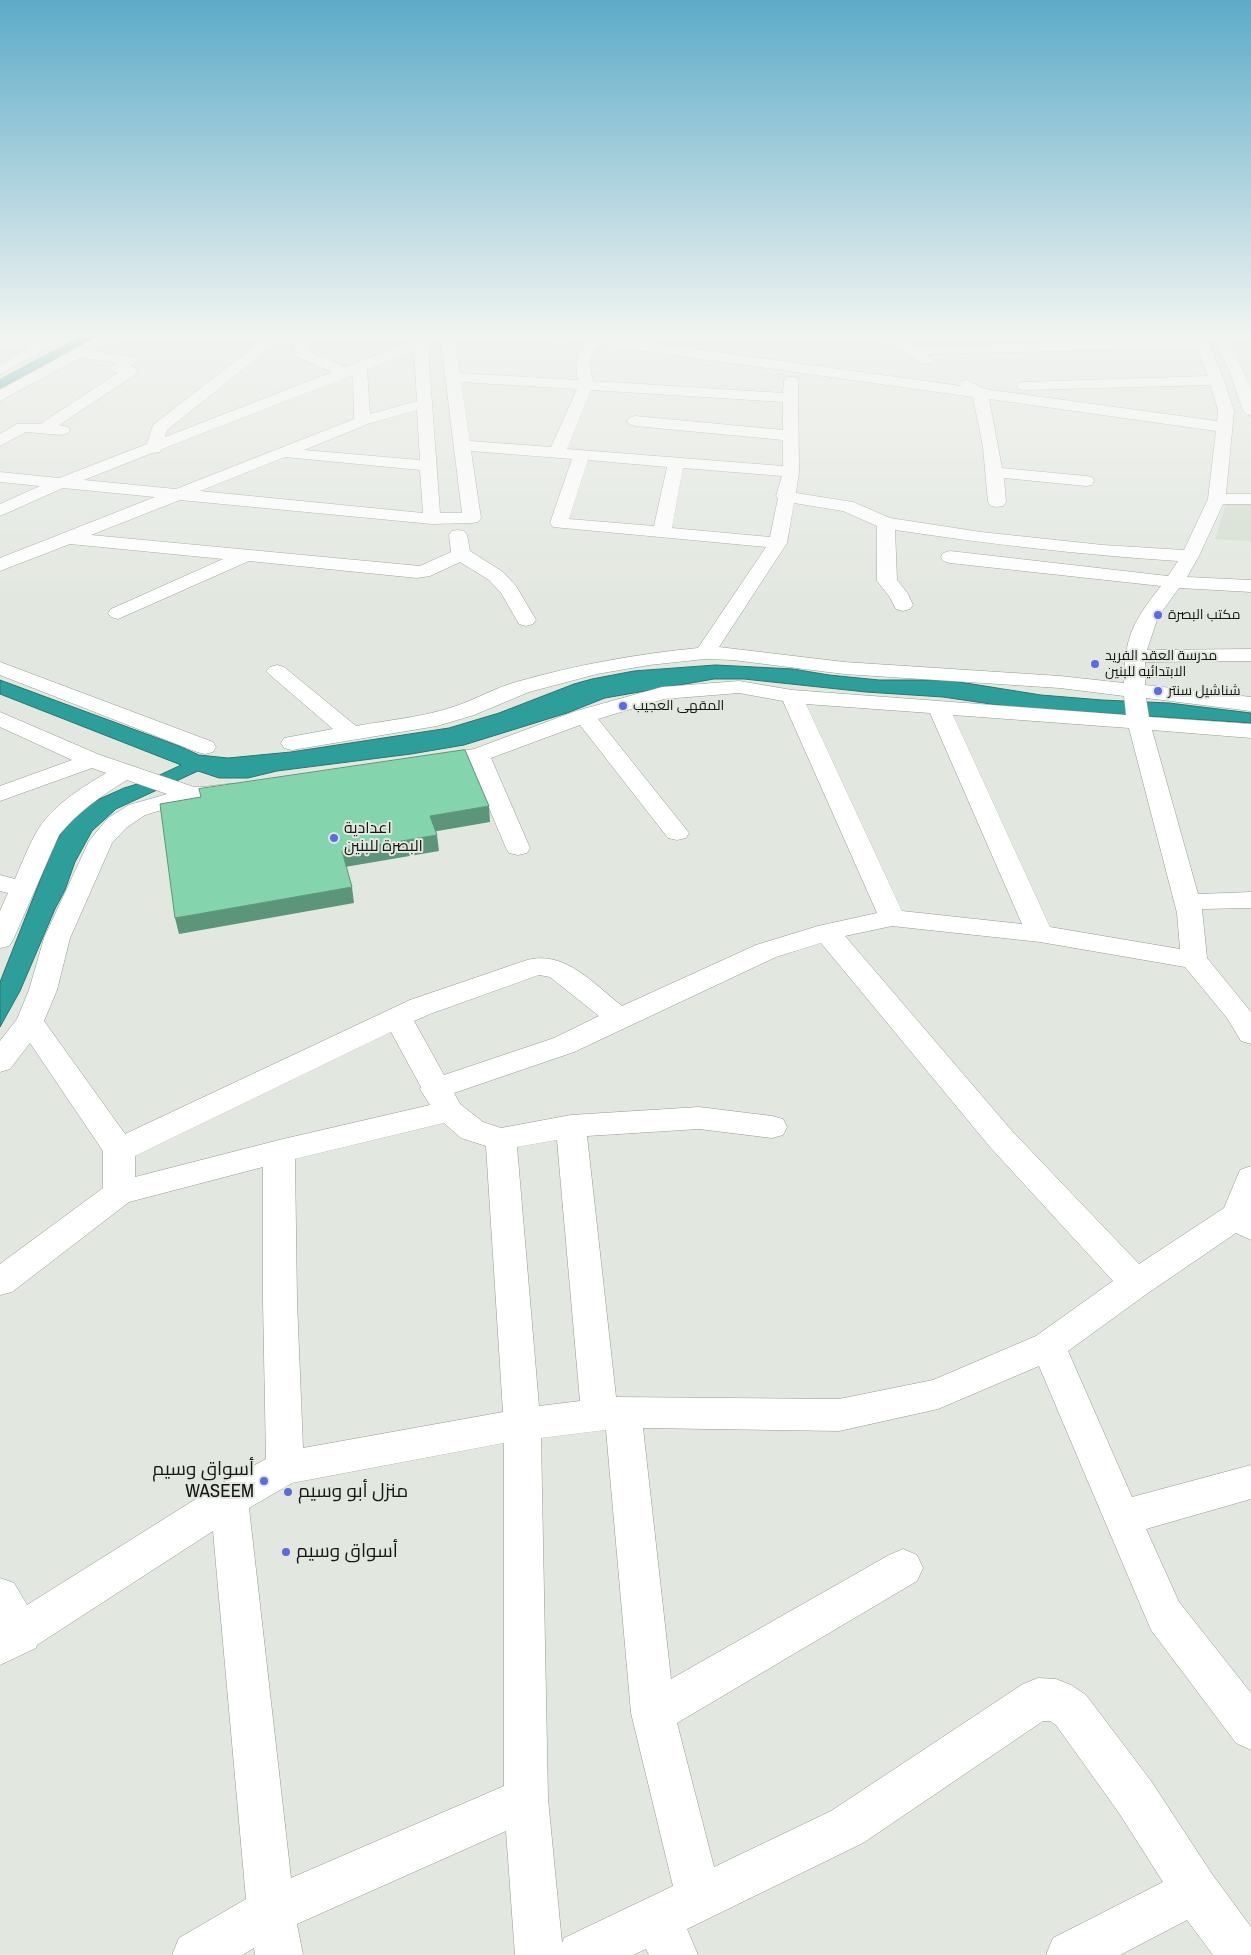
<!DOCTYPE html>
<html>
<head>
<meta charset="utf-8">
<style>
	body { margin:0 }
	canvas { display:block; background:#e2e7df }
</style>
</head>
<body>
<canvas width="1251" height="1955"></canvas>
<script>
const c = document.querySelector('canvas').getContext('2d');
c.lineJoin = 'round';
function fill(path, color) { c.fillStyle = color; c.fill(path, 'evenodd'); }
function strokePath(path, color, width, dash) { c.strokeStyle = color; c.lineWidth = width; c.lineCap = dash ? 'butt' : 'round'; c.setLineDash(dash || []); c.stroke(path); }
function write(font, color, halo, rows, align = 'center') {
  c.font = font + ' "Archivo Narrow",Cairo,sans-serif'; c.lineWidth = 4; c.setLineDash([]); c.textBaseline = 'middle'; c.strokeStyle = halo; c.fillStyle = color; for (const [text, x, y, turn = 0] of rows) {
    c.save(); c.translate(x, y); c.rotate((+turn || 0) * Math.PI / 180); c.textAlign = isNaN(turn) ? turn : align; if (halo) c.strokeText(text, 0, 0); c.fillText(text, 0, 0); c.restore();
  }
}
fill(new Path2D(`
	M 1226,503 L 1251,504 L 1251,541 L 1215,539 Z`), '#d3dcce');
const water = new Path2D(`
	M 86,334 L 103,334 L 0,388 L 0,380 Z
	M 716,665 L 793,669 L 829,675 L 879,680 L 947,680 L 1041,695 L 1102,700 L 1169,703 L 1251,713 L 1251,723 L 1011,707 L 943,697 L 866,692 L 744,679 L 714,679 L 605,698 L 567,713 L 464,745 L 411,754 L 277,771 L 248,778 L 219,778 L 198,771 L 116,809 L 92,831 L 75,862 L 65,890 L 55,909 L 20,991 L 0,1027 L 0,982 L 52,850 L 63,829 L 75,816 L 95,801 L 124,788 L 147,781 L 181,765 L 0,694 L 0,680 L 179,746 L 199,755 L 228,758 L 291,752 L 449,728 L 499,713 L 574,684 L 592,679 L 634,671 Z`);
fill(water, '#2d9e99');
strokePath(water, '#267671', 1);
const minor = new Path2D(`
	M 57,334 L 75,334 L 0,374 L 0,364 L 30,348 L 0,348 L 0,340 L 46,340 Z
	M 102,334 L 120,334 L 93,351 L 135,357 L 137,360 L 130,366 L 136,368 L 138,371 L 136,374 L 59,425 L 68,427 L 70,430 L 68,433 L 62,435 L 26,432 L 0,446 L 0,434 L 17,424 L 40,424 L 118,373 L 112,371 L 110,368 L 116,362 L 80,358 L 0,401 L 0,390 Z
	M 298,334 L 312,334 L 308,351 L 345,367 L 413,341 L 413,334 L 427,334 L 440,513 L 462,513 L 440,334 L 454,334 L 460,373 L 578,380 C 575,365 575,353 587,343 L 556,338 L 549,334 L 588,334 L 961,386 L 960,384 L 962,381 L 967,380 L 984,389 L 1217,421 L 1218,411 L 1211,385 L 1024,390 L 1019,389 L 1017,386 L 1019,383 L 1024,382 L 1208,376 L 1197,348 L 926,354 L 933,360 L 931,363 L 921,363 L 877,334 L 894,334 L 913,346 L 1193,340 L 1191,334 L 1205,334 L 1224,380 L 1234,411 L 1226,494 L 1251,494 L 1251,504 L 1223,504 L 1199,556 L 1187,577 L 1251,580 L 1251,592 L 1179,588 L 1158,617 L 1147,650 L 1251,649 L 1251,661 L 1145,662 L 1145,685 L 1251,697 L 1251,711 L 1146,698 L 1149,717 L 1251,724 L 1251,738 L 1152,730 L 1198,894 L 1251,892 L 1251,908 L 1202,909 L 1207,958 L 1251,1012 L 1251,1044 L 1241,1041 L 1227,1018 L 1185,967 L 1040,942 L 892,926 L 845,936 L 1012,1131 L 1139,1264 L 1224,1208 L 1240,1170 L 1251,1166 L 1251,1240 L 1236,1233 L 1148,1293 L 1068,1351 L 1132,1497 L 1251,1465 L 1251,1499 L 1146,1529 L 1179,1602 L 1251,1693 L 1251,1750 L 1236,1743 L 1151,1630 L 1039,1366 L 938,1409 L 839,1431 L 643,1428 L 671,1679 L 889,1555 L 903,1549 L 917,1555 L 923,1568 L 917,1581 L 677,1723 L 714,1867 L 831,1811 L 1023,1684 L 1038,1678 L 1056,1679 L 1071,1685 L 1086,1695 L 1151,1781 L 1212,1874 L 1251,1927 L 1251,1955 L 1213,1955 L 1187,1920 L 1120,1955 L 1046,1955 L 1053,1938 L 1163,1882 L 1119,1813 L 1056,1725 L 1050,1721 L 1043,1721 L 863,1843 L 687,1929 L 698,1955 L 649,1955 L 646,1949 L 633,1955 L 515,1955 L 506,1831 L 297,1924 L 303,1955 L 255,1955 L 254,1948 L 242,1955 L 172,1955 L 179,1938 L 246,1899 L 213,1531 L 37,1645 L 36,1648 L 0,1665 L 0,1578 L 14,1583 L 27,1605 L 215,1487 L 266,1459 L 263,1301 L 263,1167 L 129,1202 L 12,1292 L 0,1295 L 0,1264 L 103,1188 L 103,1151 L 30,1043 L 10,1069 L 0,1072 L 0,1041 L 17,1019 L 29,990 L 44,938 L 89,841 L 108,818 L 129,805 L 167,794 L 127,780 C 101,796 79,811 59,835 L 13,940 L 9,946 L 0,948 L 0,911 L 8,893 L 0,891 L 0,875 L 15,879 C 22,863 28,847 36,833 C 52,805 80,789 106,773 L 92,768 L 0,801 L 0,786 L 72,760 L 0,727 L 0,712 L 100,755 L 194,787 C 211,788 229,781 245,785 L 249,790 L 245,795 L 206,802 L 192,801 L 145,815 L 126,828 L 112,843 L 70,938 L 57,990 L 44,1021 L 125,1134 L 410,1000 L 527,960 C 565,950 594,984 622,1006 L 756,945 L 818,926 L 877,913 L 783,701 L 739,693 L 664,699 L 598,719 L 689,833 L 686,838 L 677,840 L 668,838 L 580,725 L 491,758 L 530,848 L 527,853 L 518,855 L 509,853 L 506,848 L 470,763 L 430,769 L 422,767 L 419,762 L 422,757 L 474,749 L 576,711 L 662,687 L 739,681 L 792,690 L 1126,715 L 1124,696 L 1060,688 L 844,674 L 733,660 L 705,659 L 649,665 L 597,674 L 529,692 L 474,715 L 437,726 L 292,750 L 284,748 L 281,743 L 284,738 L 333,729 L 270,675 L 266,671 L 270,667 L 277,665 L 284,667 L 356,726 C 389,720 424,717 456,706 C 476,699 495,688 516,682 C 576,665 636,654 698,648 L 766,547 L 553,527 L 550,523 L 572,459 L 471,451 L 481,518 L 478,522 L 472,523 L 432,524 L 180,500 L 91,535 L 420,566 L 451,552 L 449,535 L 452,531 L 458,530 L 464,531 L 467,535 L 470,551 L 503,572 L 516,586 L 536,620 L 533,624 L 526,626 L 519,624 L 501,593 L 489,580 L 460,562 L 430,576 L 417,578 L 249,561 L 118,619 L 111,617 L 108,613 L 111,609 L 223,559 L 70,544 L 0,571 L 0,558 L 155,497 L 63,488 L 0,516 L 0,504 L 40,486 L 0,482 L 0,472 L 59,478 L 147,444 L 153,425 L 265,338 ZM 295,344 L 293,353 L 295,356 L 332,372 L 165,437 L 167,430 L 274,345 ZM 602,345 L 973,397 L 983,447 L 988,502 L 991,506 L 997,507 L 1003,506 L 1006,502 L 1004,478 L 1086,486 L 1092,485 L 1094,481 L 1092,477 L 1086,476 L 1002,468 L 989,399 L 1216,431 L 1208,499 L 1184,550 L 1103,545 L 981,532 L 890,518 L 853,502 L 796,493 L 799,472 L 798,380 L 796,377 L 786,377 L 784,380 L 783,393 L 593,381 C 589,363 587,357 602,345 ZM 414,351 L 417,401 L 370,414 L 367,369 ZM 353,375 L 354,419 L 176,489 L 84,480 L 152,453 L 160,452 L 162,449 ZM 461,382 L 577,389 L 551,447 L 470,441 ZM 591,390 L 783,402 L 783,430 L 635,416 L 629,418 L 627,421 L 629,424 L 635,426 L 783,440 L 783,466 L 567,449 ZM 417,410 L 420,460 L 304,450 L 368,424 ZM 285,457 L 420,470 L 423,513 L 200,491 ZM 588,460 L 667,467 L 654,526 L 569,519 ZM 683,468 L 782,476 L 776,496 L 778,498 L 770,537 L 672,528 ZM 794,503 L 843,511 L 877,526 L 877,581 L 889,596 L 896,609 L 903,611 L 910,609 L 913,605 L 908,594 L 897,580 L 895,530 C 989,544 1083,555 1178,561 L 1168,576 L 950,551 L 943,553 L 941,557 L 943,561 L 950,563 L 1161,586 C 1132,623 1125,636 1124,683 L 1060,676 L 844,662 L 719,647 L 787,543 ZM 806,704 L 930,713 L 1022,924 L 902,911 ZM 953,715 L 1129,728 L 1177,913 L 1180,949 L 1050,927 ZM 821,943 L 990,1147 L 1113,1281 L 1036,1336 L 933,1380 L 839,1399 L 616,1397 L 587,1136 L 699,1129 L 772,1138 L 783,1135 L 787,1127 L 783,1119 L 772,1116 L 699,1107 L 571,1115 L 501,1128 L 483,1122 L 460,1104 L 454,1093 L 574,1052 L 776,957 ZM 539,975 L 550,977 L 599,1016 L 554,1038 L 444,1075 L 414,1021 L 430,1014 ZM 391,1032 L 421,1087 L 420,1089 L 430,1105 L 279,1140 L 135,1177 L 135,1156 ZM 444,1123 L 461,1138 L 486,1146 L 503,1412 L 303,1448 L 297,1301 L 295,1159 ZM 557,1140 L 580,1401 L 539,1406 L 517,1147 ZM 606,1430 L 631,1713 L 673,1886 L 564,1938 L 562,1943 L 548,1799 L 541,1438 ZM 504,1443 L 504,1786 L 291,1878 L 249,1508 L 292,1483 Z
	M 1211,334 L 1225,334 L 1243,370 L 1251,390 L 1251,416 L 1246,414 L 1243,411 L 1229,370 Z
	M 0,662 L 213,742 L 216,747 L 213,752 L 205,754 L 197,752 L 0,675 Z`);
strokePath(minor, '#949991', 1);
fill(minor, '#fff');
fill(new Path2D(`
	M 489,806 L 490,822 L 432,832 L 430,816 Z
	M 437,835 L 439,851 L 345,867 L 342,851 Z
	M 352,887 L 354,903 L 179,934 L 175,918 Z`), '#5c9579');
const building = new Path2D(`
	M 465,750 L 489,806 L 430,816 L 437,835 L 342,851 L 352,887 L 175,918 L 160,804 L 201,797 L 199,789 Z`);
fill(building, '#84d5ad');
strokePath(building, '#5c9579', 1);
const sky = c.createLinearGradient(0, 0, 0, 608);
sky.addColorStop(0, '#5dabc8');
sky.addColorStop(0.55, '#f2f4f1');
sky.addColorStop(1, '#f2f4f100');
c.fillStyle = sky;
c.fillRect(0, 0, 1251, 608);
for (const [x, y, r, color] of [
	[1158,615,5,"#5d6be2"],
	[1095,664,5,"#5d6be2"],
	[1158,691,5,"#5d6be2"],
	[623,706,5,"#5d6be2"],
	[334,838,5,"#5d6be2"],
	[264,1481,5,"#5d6be2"],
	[288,1492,5,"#5d6be2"],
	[286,1552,5,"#5d6be2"]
]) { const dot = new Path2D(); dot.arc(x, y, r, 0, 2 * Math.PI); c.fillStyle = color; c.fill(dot); strokePath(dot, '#e2e7df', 2); }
write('14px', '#161715', '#e2e7df', [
	["مكتب البصرة",1168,615],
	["مدرسة العقد الفريد",1105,656],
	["الابتدائيه للبنين",1105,672],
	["شناشيل سنتر",1168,691],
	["المقهى العجيب",633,706]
], 'left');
write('16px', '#161715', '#e2e7df', [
	["اعدادية",344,829],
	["البصرة للبنين",344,847]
], 'left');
write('19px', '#161715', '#e2e7df', [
	["أسواق وسيم",254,1470,"right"],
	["WASEEM",254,1492,"right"],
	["منزل أبو وسيم",298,1492],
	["أسواق وسيم",296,1552]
], 'left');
</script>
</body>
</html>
